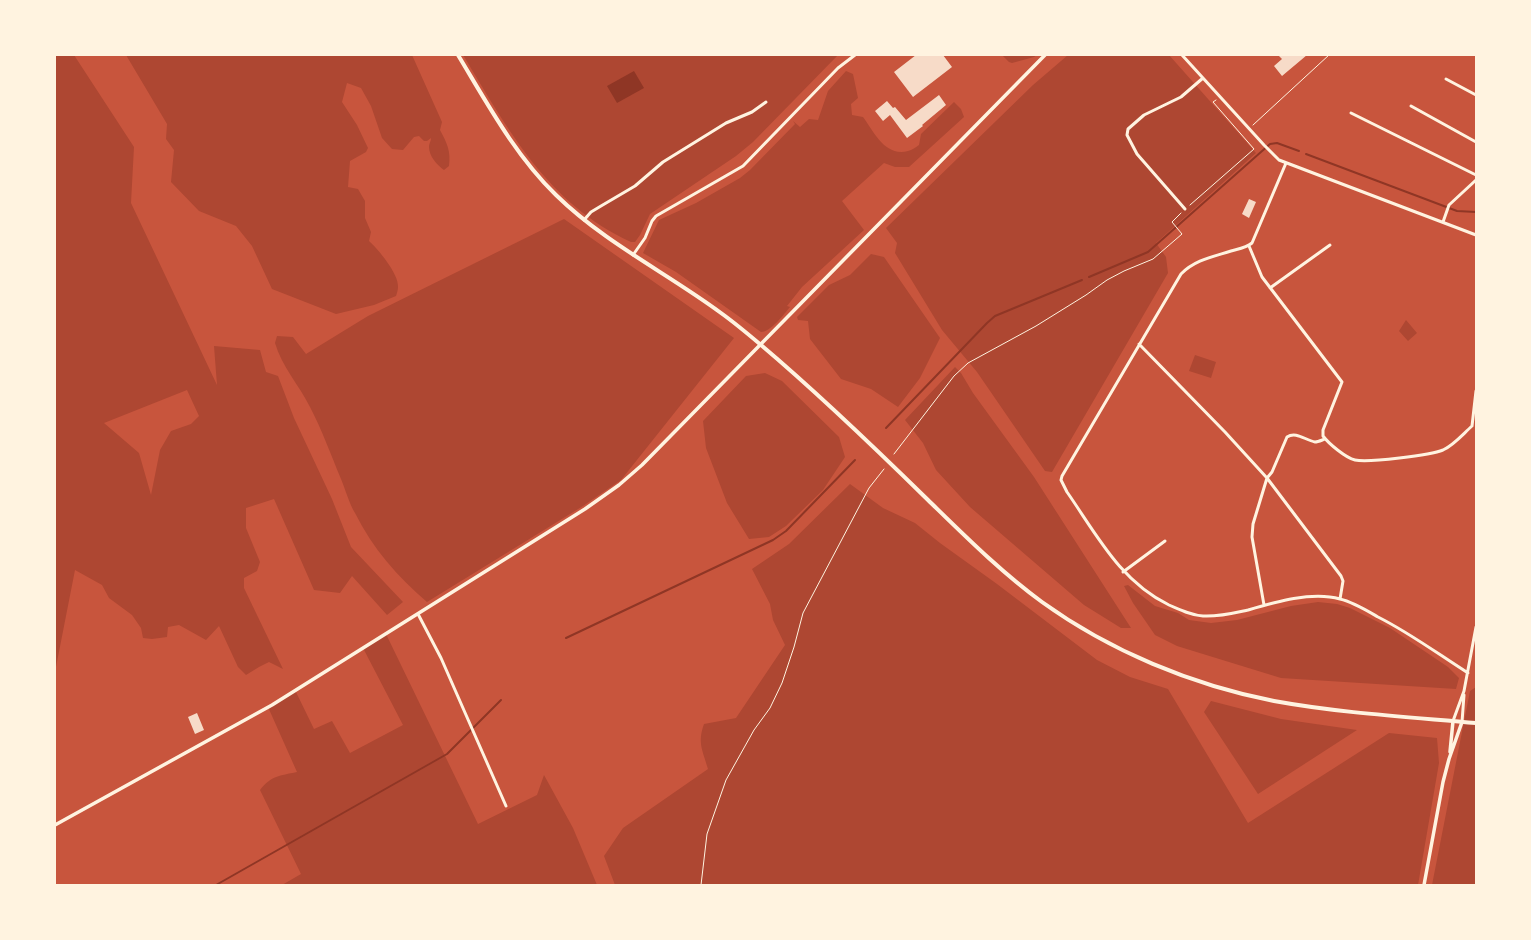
<!DOCTYPE html>
<html>
<head>
<meta charset="utf-8">
<style>
	body { margin:0 }
	#map { position:relative; width:1531px; height:940px; overflow:hidden; background:#c8553d; font-family:Arial,sans-serif }
	canvas { display:block }
	.frame { position:absolute; inset:0; border:56px solid #fff3e0; pointer-events:none }
</style>
</head>
<body>
<div id="map">
<canvas width="1531" height="940"></canvas>
<div class="frame"></div>
</div>
<script>
const c = document.querySelector('canvas').getContext('2d');
c.lineJoin = 'round';
function fill(path, color) { c.fillStyle = color; c.fill(path, 'evenodd'); }
function strokePath(path, color, width, dash) { c.strokeStyle = color; c.lineWidth = width; c.lineCap = dash ? 'butt' : 'round'; c.setLineDash(dash || []); c.stroke(path); }
fill(new Path2D(`
	M 55,55 L 74,55 L 134,147 L 131,203 L 217,385 L 214,346 L 260,350 L 266,372 L 278,376 L 294,418 L 332,499 L 351,547 L 403,602 L 387,615 L 352,576 L 340,593 L 314,590 L 274,499 L 246,508 L 246,528 L 260,562 L 257,571 L 244,578 L 244,588 L 283,669 L 269,662 L 259,667 L 246,675 L 238,667 L 219,626 L 206,640 L 179,625 L 168,627 L 167,637 L 152,639 L 143,638 L 141,628 L 132,615 L 109,598 L 102,585 L 75,570 L 55,672 ZM 187,390 L 199,416 L 191,424 L 171,431 L 160,450 L 151,495 L 139,453 L 104,423 Z
	M 126,55 L 412,55 L 442,122 L 440,130 C 447,143 451,151 449,166 L 444,170 C 437,165 429,156 429,147 C 429,143 431,142 431,138 L 427,141 L 424,141 L 419,136 L 414,137 L 403,150 L 392,149 L 382,138 L 371,106 L 361,88 L 347,83 L 342,102 L 357,125 L 368,148 L 366,152 L 350,161 L 348,187 L 358,189 L 365,201 L 365,218 L 371,232 L 369,241 C 378,249 399,274 398,287 C 398,290 397,293 396,296 L 374,305 L 336,314 L 272,289 L 252,246 L 236,226 L 199,211 L 171,182 L 174,150 L 166,139 L 167,124 Z
	M 463,55 L 838,55 L 753,142 L 736,156 L 650,214 L 640,235 L 635,242 L 631,242 C 547,203 509,131 463,55 Z
	M 1002,55 L 1037,55 L 1034,57 L 1012,63 L 1009,62 Z
	M 1068,55 L 1169,55 L 1256,153 L 1156,243 L 1166,257 L 1168,273 L 1052,472 L 1045,471 L 977,372 L 942,330 L 895,253 L 897,243 L 886,228 L 1033,85 Z
	M 846,71 L 853,74 L 858,98 L 851,104 L 852,115 L 863,117 C 874,132 885,157 908,151 C 912,150 916,147 919,145 L 921,134 L 954,102 L 961,109 L 964,117 L 909,167 L 895,167 L 884,163 L 842,201 L 864,230 L 802,287 L 787,306 L 790,307 C 784,314 771,332 761,332 L 676,272 L 643,253 L 659,220 L 696,203 L 740,178 L 750,170 L 795,124 L 793,121 L 800,127 L 809,119 L 818,120 L 828,91 Z
	M 564,219 L 734,338 L 621,480 L 583,506 L 427,602 C 397,576 373,549 355,513 C 349,503 346,491 341,479 C 331,455 322,430 310,407 C 299,385 282,367 275,343 L 277,336 L 293,337 L 306,354 L 368,316 Z
	M 871,254 L 884,257 L 940,338 L 920,378 L 898,407 L 871,389 L 841,379 L 810,339 L 808,321 L 798,320 L 797,317 L 829,285 L 850,275 Z
	M 1406,320 L 1417,333 L 1408,341 L 1399,331 Z
	M 1195,355 L 1216,362 L 1211,378 L 1189,371 Z
	M 955,367 L 961,373 L 973,393 L 1034,477 L 1131,628 L 1121,628 L 1084,605 L 970,507 L 936,470 L 923,443 L 905,420 Z
	M 765,373 L 782,381 L 839,437 L 845,457 L 823,490 L 786,526 L 769,537 L 749,539 L 727,503 L 706,448 L 703,421 L 746,376 Z
	M 850,484 L 883,508 L 915,523 L 940,543 L 997,584 L 1097,660 L 1130,677 L 1168,689 L 1248,823 L 1389,733 L 1437,738 L 1439,763 L 1418,885 L 615,885 L 604,856 L 623,828 L 708,769 C 703,751 697,743 704,724 L 736,718 L 785,645 L 773,620 L 770,604 L 752,569 L 789,544 Z
	M 1128,585 L 1155,606 L 1178,613 L 1189,620 L 1211,623 L 1237,620 L 1291,606 L 1318,602 L 1337,604 L 1350,608 L 1390,628 L 1448,667 L 1459,678 L 1456,689 L 1281,678 L 1177,646 L 1155,635 L 1133,603 L 1124,586 Z
	M 386,634 L 478,824 L 537,795 L 544,775 L 573,828 L 597,885 L 282,885 L 301,874 L 260,790 C 272,775 279,776 297,772 L 268,707 L 295,690 L 314,729 L 332,721 L 350,753 L 403,725 L 363,648 Z
	M 1476,687 L 1476,885 L 1432,885 L 1470,691 Z
	M 1211,701 L 1281,719 L 1357,730 L 1258,794 L 1204,712 Z`), '#ae4732');
fill(new Path2D(`
	M 634,71 L 644,88 L 617,103 L 607,86 Z`), '#8f3625');
strokePath(new Path2D(`
	M 1306,154 L 1457,211 L 1476,212
	M 1089,277 L 1148,252 L 1270,144 L 1277,143 L 1299,151
	M 886,428 L 987,323 L 995,316 L 1082,280
	M 566,638 L 773,540 L 786,531 L 855,460
	M 216,885 L 447,754 L 501,700`), '#8f3625', 2);
fill(new Path2D(`
	M 916,55 L 943,55 L 952,67 L 913,97 L 894,72 Z
	M 1278,55 L 1307,55 L 1282,76 L 1274,66 L 1282,59 Z
	M 939,95 L 946,105 L 922,125 L 923,126 L 907,138 L 890,115 L 883,121 L 875,111 L 887,101 L 893,108 L 895,107 L 906,120 Z
	M 1249,199 L 1256,202 L 1249,218 L 1242,214 Z
	M 197,713 L 204,730 L 195,734 L 188,717 Z`), '#f7dbc8');
strokePath(new Path2D(`
	M 1253,125 L 1329,55
	M 1190,205 L 1254,149 L 1213,102 L 1216,100
	M 894,454 L 954,376 L 968,363 L 1036,326 L 1086,295 L 1107,280 L 1124,271 L 1153,259 L 1182,234 L 1172,222 L 1181,213
	M 701,885 L 707,834 L 726,780 L 754,730 L 770,708 L 782,683 L 794,647 L 803,613 L 869,488 L 884,469`), '#fff3e0', 1);
strokePath(new Path2D(`
	M 1182,55 L 1264,145 L 1279,160 L 1476,235
	M 1446,79 L 1476,95
	M 1411,106 L 1476,142
	M 1351,113 L 1476,175
	M 1286,163 L 1252,243 C 1246,248 1238,249 1231,251 C 1212,257 1195,260 1181,274 L 1062,476 L 1061,480 L 1067,492 C 1097,535 1120,581 1169,605 C 1180,610 1191,615 1203,616 C 1218,617 1234,613 1248,610 C 1275,602 1312,591 1340,599 C 1353,602 1366,610 1378,617 C 1410,633 1438,654 1468,673
	M 1185,209 L 1137,154 L 1127,135 L 1128,129 L 1144,115 L 1181,97 L 1203,78
	M 584,220 L 591,212 L 601,206 L 635,186 L 663,162 L 726,123 L 752,112 L 766,102
	M 1443,222 L 1449,205 L 1476,180
	M 1249,246 L 1262,277 L 1342,382 L 1323,430 L 1323,436 C 1329,444 1346,458 1355,460 C 1368,463 1431,455 1443,450 C 1454,445 1463,434 1472,426 L 1476,391
	M 633,255 L 645,238 L 652,221 L 656,216 L 743,166 L 838,68 L 855,55
	M 1270,288 L 1330,245
	M 1139,344 L 1225,432 L 1267,478 L 1341,576 L 1343,581 L 1340,599
	M 1123,572 L 1165,541
	M 1264,605 L 1252,537 L 1253,524 L 1267,478 L 1272,472 L 1287,437 C 1296,431 1305,440 1315,442 C 1318,442 1322,440 1325,439
	M 418,614 L 441,658 L 506,806
	M 1453,721 L 1464,691 L 1476,627
	M 1462,722 L 1464,695`), '#fff3e0', 3);
strokePath(new Path2D(`
	M 1450,752 L 1453,721
	M 55,825 L 272,705 L 585,509 L 619,485 L 642,465 L 1045,55
	M 1424,885 L 1443,782 L 1449,759 L 1462,722`), '#fff3e0', 3.5);
strokePath(new Path2D(`
	M 458,55 C 487,103 515,155 556,195 C 605,243 667,273 721,313 C 735,323 748,334 761,345 C 819,394 874,447 928,500 C 965,536 1001,572 1042,602 C 1110,651 1192,685 1274,701 C 1340,713 1409,717 1476,723`), '#fff3e0', 4);
</script>
</body>
</html>
